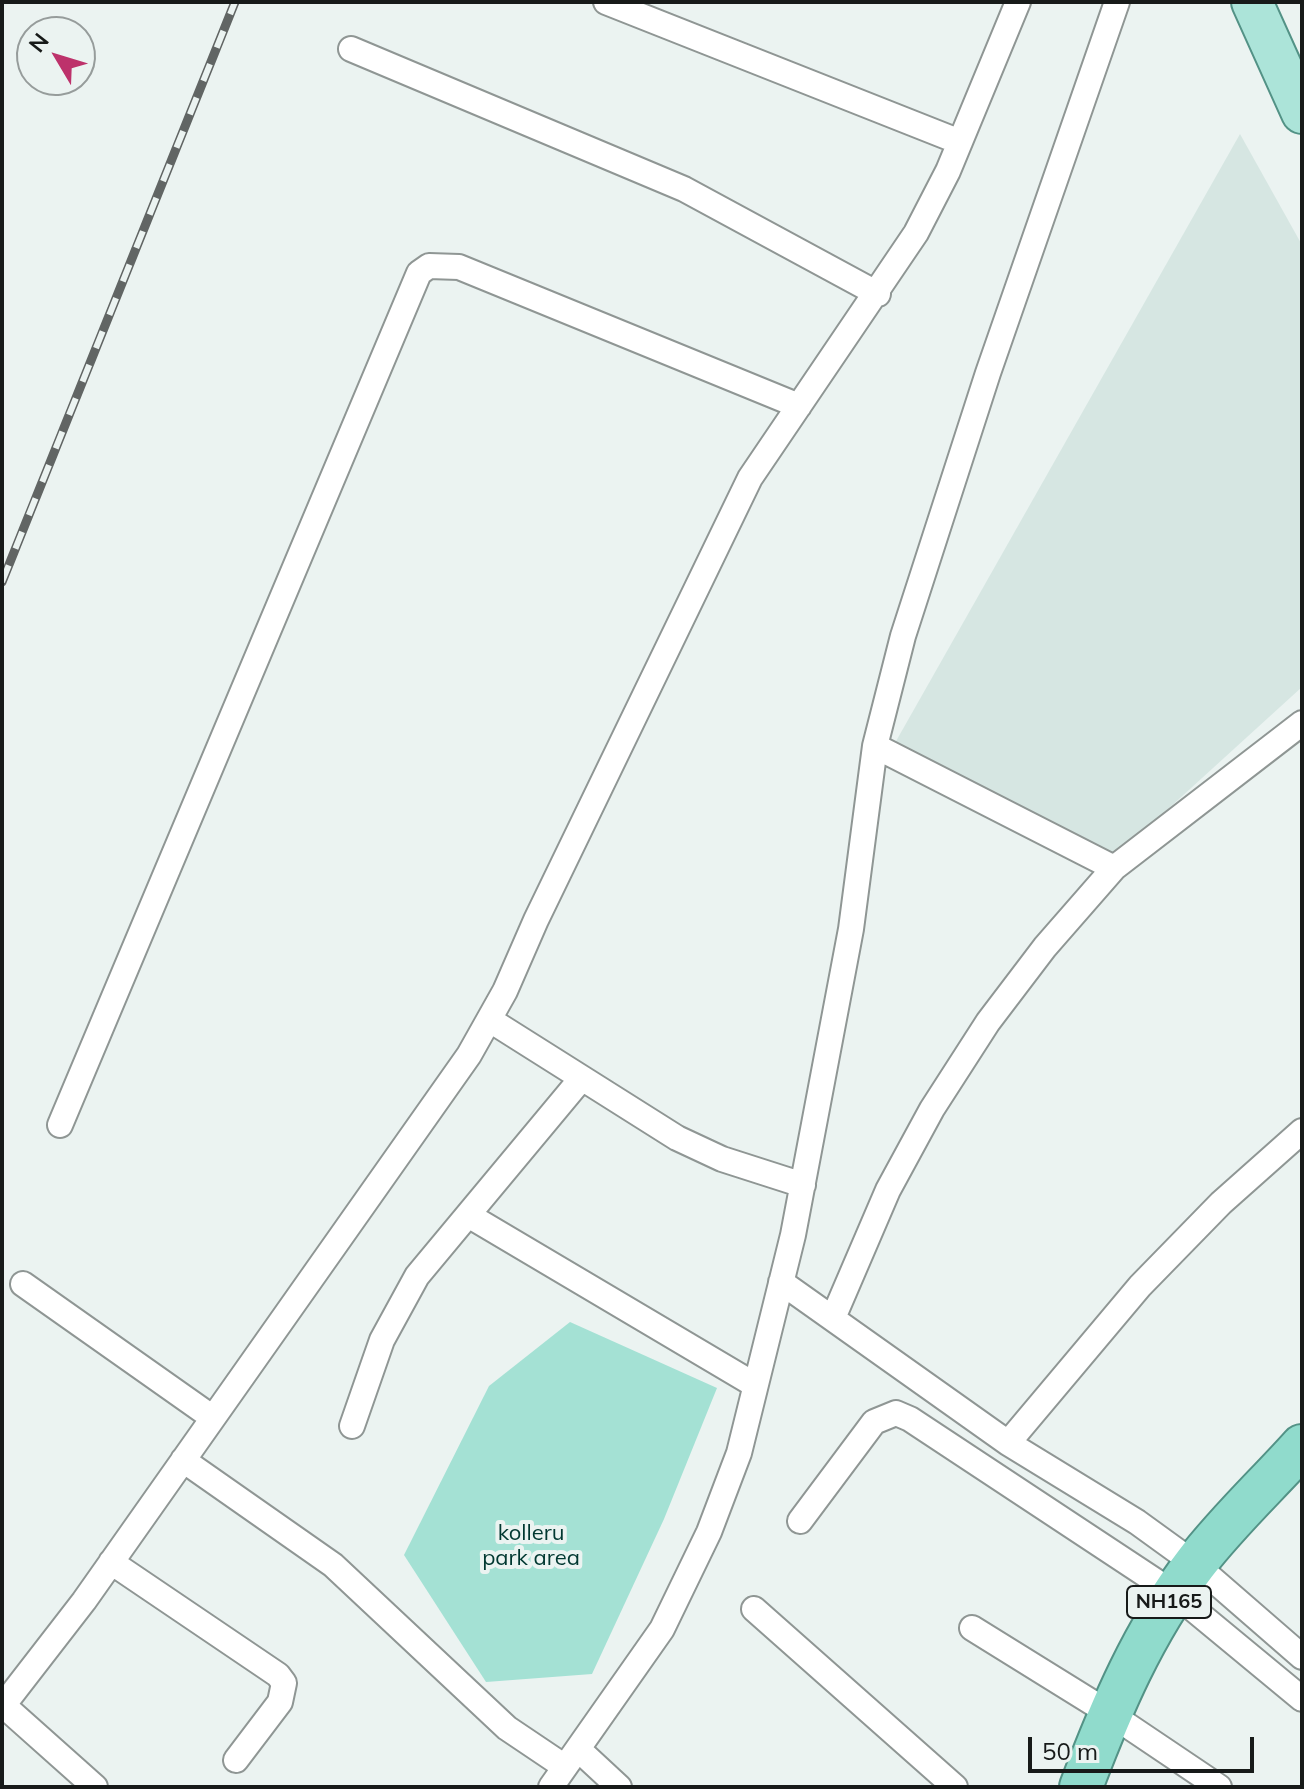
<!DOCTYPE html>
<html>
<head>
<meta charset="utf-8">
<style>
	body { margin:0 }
	#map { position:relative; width:1304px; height:1789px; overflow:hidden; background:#ebf3f1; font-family:Mulish,sans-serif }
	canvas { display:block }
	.frame { position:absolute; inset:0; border:4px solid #171a19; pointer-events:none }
	.north { position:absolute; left:16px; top:16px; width:80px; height:80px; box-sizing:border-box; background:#ebf3f1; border:2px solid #969c9b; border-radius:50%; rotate:308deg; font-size:22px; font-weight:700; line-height:32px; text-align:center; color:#171a19 }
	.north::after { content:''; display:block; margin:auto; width:28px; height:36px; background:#bd326b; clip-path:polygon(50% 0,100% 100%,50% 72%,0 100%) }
	.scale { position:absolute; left:1028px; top:1737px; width:226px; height:36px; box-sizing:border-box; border:4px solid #171a19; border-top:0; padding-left:10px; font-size:24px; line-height:28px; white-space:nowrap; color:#171a19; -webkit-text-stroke:6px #ebf3f1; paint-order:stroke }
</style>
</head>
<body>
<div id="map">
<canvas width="1304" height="1789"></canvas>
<div class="frame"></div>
<div class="north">N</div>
<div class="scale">50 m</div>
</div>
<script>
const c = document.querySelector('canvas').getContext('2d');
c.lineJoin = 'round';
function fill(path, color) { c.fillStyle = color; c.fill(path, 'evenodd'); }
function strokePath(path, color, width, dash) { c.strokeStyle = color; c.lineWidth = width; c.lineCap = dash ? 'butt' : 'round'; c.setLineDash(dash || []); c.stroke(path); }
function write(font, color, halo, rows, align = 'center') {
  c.font = font + ' Mulish,sans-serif'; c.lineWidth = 8; c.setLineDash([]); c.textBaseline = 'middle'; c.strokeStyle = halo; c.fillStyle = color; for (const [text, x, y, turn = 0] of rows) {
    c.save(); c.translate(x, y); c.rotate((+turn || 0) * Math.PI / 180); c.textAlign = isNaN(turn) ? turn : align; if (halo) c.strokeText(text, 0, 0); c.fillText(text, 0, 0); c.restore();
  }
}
fill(new Path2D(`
	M 1240,134 L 1302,245 L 1302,687 L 1112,860 L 891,750 Z`), '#d6e6e2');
fill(new Path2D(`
	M 570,1322 L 717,1388 L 664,1519 L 592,1674 L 486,1682 L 404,1555 L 489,1386 Z`), '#a4e1d4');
const minor = new Path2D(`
	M 606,2 L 960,142
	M 351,49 L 684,189 L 878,294
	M 875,746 L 1114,868
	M 490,1020 L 677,1138 L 722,1159 L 803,1185
	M 60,1125 L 419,273 L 429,266 L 459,267 L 799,406
	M 468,1215 L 755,1385
	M 781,1282 L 1008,1443 L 1137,1522 L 1195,1564 L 1302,1657
	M 23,1284 L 213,1418
	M 833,1318 L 888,1190 L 932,1109 L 988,1022 L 1045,947 L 1114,868 L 1302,723
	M 352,1426 L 382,1340 L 417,1276 L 581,1079
	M 1008,1443 L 1140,1286 L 1221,1203 L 1302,1131
	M 183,1460 L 333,1565 L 507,1728 L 565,1767
	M 800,1521 L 874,1422 L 896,1413 L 910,1419 L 1175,1594 L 1302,1699
	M 111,1562 L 278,1675 L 284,1683 L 280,1702 L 236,1760
	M 754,1609 L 955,1787
	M 972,1628 L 1109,1713 L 1219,1787
	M 3,1705 L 95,1787
	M 2,1707 L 84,1601 L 469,1055 L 505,991 L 536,920 L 750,478 L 916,233 L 948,171 L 1018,2
	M 578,1749 L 619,1787
	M 551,1787 L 662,1629 L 709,1532 L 739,1453 L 793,1235 L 851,929 L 875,746 L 903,636 L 988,373 L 1117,2`);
const primary = new Path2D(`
	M 1252,2 L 1302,113`);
const trunk = new Path2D(`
	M 1081,1787 C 1111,1708 1143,1632 1195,1564 C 1227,1522 1267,1485 1302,1446`);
strokePath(minor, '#8f9694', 28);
strokePath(primary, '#539286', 44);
strokePath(trunk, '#539286', 46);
strokePath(minor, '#fff', 24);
strokePath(primary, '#ace4d9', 40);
strokePath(trunk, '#90dbcc', 42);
const rail = new Path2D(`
	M 2,582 L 235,2`);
strokePath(rail, '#616564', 9);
strokePath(rail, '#ebf3f1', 6, [18]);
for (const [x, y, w] of [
	[1169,1602,84]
]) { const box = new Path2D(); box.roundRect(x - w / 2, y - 16, w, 32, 6); c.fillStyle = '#ebf3f1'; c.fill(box); strokePath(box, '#171a19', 2); }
write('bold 20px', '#171a19', null, [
	["NH165",1169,1602]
]);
write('22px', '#013831', '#ebf3f1', [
	["kolleru",531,1533],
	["park area",531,1558]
]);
</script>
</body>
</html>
